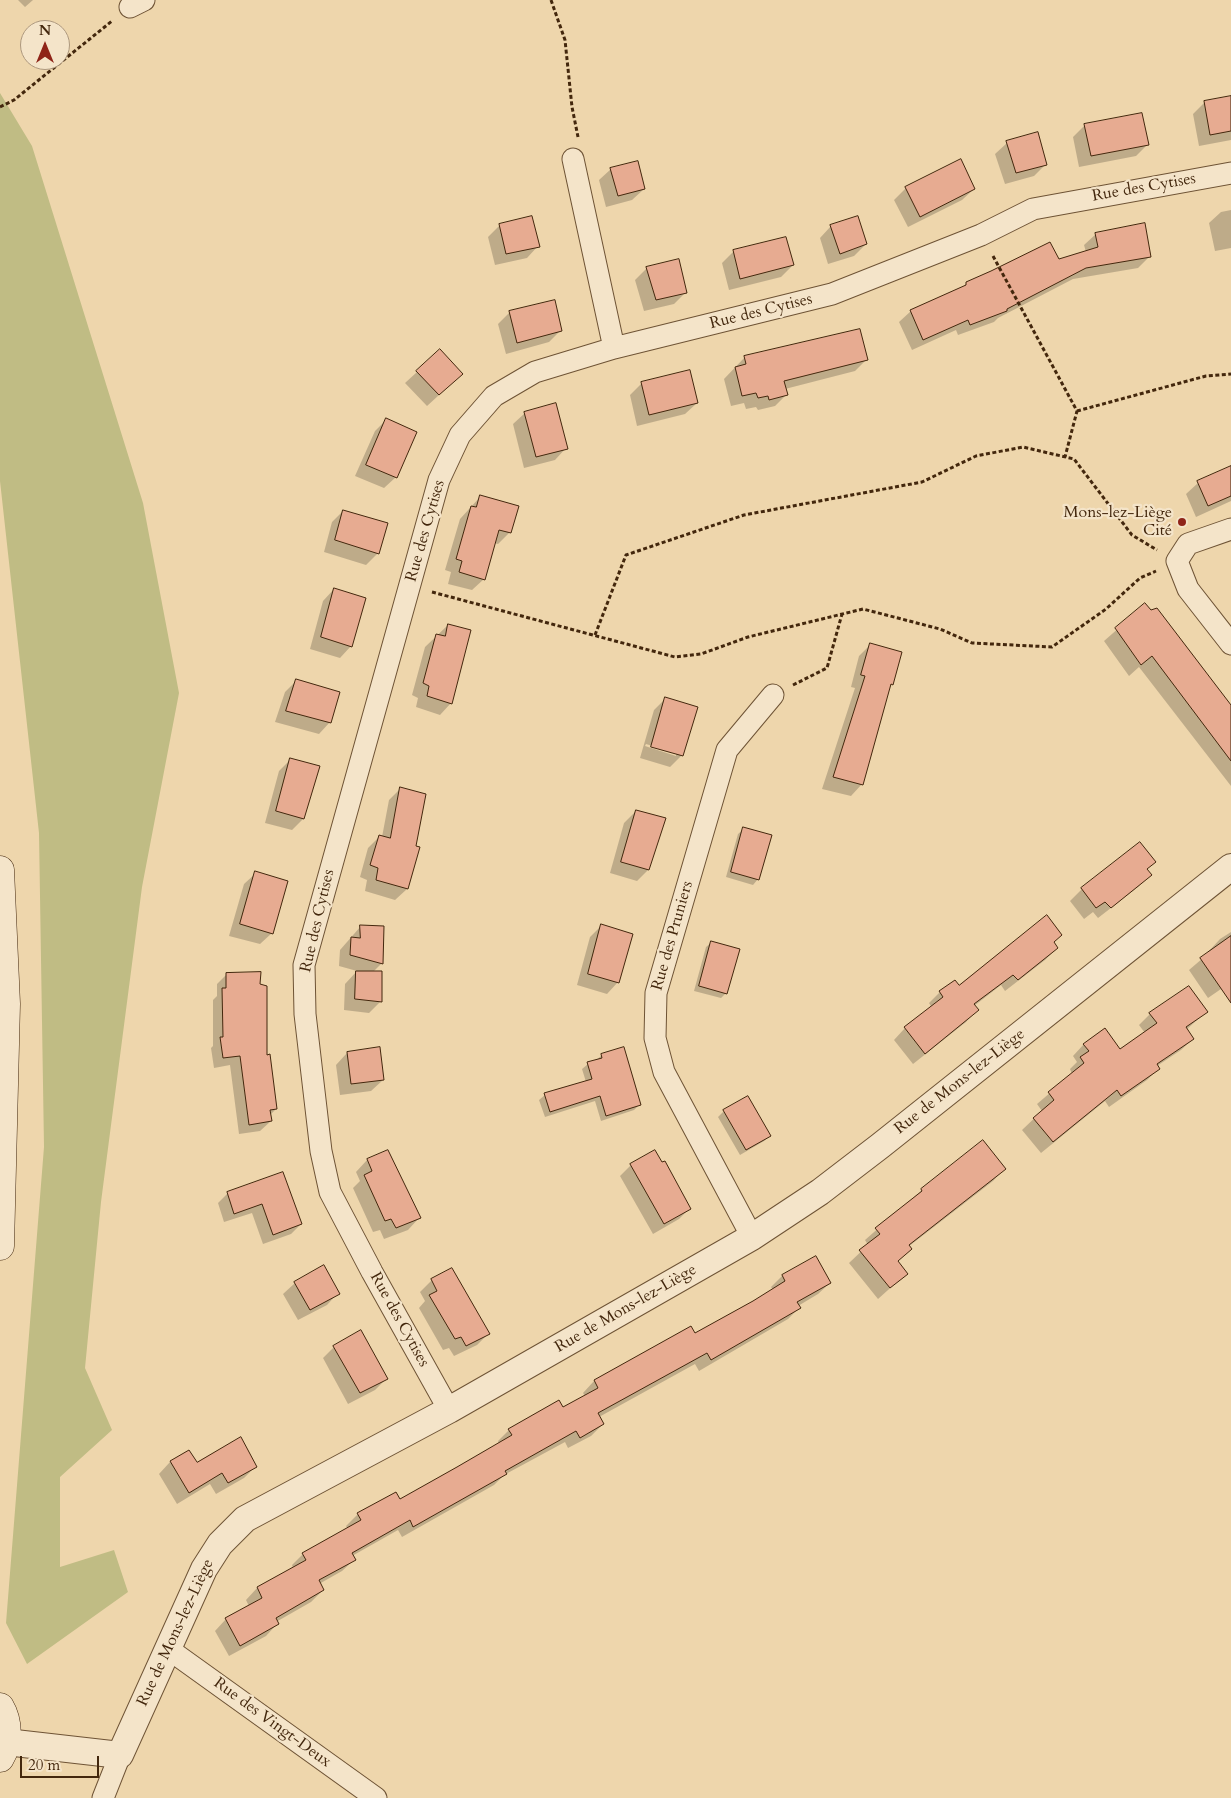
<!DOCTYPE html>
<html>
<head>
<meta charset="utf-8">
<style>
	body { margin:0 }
	#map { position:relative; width:1231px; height:1798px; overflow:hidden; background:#eed6ac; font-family:Cardo,serif }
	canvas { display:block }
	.north { position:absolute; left:20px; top:20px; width:50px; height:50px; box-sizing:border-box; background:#f4e4c9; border:1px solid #ad987e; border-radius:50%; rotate:0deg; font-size:14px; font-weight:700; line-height:20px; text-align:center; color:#43270d }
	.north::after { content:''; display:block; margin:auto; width:18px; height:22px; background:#8f2418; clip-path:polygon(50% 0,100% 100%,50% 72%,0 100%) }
	.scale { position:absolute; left:20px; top:1756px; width:79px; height:22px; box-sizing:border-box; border:2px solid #43270d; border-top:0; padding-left:6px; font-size:15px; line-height:18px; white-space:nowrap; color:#43270d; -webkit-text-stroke:4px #f4e4c9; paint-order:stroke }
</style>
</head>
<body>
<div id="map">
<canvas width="1231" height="1798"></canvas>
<div class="north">N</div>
<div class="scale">20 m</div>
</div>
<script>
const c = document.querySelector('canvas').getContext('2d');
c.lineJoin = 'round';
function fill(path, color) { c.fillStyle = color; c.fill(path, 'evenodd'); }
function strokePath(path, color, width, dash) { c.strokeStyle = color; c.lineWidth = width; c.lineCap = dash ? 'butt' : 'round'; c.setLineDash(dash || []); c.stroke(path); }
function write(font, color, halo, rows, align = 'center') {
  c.font = font + ' Cardo,serif'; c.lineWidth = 4.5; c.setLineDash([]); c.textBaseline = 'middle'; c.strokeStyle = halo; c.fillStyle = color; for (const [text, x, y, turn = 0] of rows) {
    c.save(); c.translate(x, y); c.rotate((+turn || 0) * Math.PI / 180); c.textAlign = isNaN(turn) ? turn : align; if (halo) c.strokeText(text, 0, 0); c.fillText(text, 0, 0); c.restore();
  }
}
fill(new Path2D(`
	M 0,93 L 32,146 L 143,503 L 179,693 L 142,887 L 101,1202 L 85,1368 L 112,1430 L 60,1477 L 60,1567 L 114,1550 L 128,1592 L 27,1664 L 6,1623 L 44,1147 L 39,833 L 0,481 Z`), '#c0bc84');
fill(new Path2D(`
	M 18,0 L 33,0 L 25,7 Z
	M 1231,98 L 1231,140 L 1199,146 L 1193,114 L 1205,102 Z
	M 1085,125 L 1147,145 L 1136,156 L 1079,167 L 1073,137 Z
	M 1007,143 L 1046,164 L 1034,176 L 1005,184 L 995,154 Z
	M 611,169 L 644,189 L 632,200 L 606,207 L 599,180 Z
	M 906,188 L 974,189 L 962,200 L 908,227 L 894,200 Z
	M 1231,210 L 1231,248 L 1215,251 L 1209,223 L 1221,212 Z
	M 500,225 L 538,246 L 527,258 L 495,265 L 488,237 Z
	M 831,226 L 866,244 L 854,256 L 828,264 L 820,238 Z
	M 1096,234 L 1150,256 L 1138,268 L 1073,279 L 998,318 L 994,322 L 958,335 L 956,330 L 912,350 L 899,322 L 911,311 L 961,289 L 967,283 L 1058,260 L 1086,252 L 1084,245 Z
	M 734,251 L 793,265 L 781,277 L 729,290 L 722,263 Z
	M 647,268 L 686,292 L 674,304 L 644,311 L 635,280 Z
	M 510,312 L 560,331 L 549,342 L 506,354 L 498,324 Z
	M 745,357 L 866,360 L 855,371 L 785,389 L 786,395 L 775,406 L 758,410 L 756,407 L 746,409 L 744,403 L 731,406 L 724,379 Z
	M 689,371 L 697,403 L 685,414 L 637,426 L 630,395 L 641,384 Z
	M 417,372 L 450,385 L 427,406 L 405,383 Z
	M 525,413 L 566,448 L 555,460 L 524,468 L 513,424 Z
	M 386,420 L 396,477 L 384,488 L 355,476 L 375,431 Z
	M 1231,468 L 1231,501 L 1196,517 L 1186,494 L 1198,483 Z
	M 480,497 L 510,532 L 498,544 L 494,543 L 484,579 L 472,590 L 448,584 L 451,572 L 445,570 L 460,519 Z
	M 343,511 L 378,553 L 366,565 L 324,552 L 332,522 Z
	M 334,589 L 351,646 L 340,658 L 310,649 L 323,601 Z
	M 1145,605 L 1231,705 L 1231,786 L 1139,667 L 1129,676 L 1104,641 Z
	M 448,625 L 451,703 L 440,715 L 416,707 L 418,698 L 412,695 L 425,647 Z
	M 870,645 L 892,684 L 889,688 L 862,784 L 851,796 L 822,789 L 855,688 L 851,687 L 859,656 Z
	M 296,681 L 330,722 L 319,734 L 275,722 L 285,692 Z
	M 665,699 L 682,755 L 670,767 L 640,758 L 654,710 ZM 646,744 L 676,753 L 676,756 L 645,746 Z
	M 291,759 L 303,819 L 292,830 L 265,823 L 279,771 Z
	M 401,788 L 407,889 L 395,900 L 365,891 L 367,880 L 360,877 L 368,848 L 380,836 L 382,837 L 389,800 Z
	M 636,811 L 664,819 L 648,870 L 637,881 L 610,873 L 624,823 Z
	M 744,829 L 758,879 L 753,885 L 726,877 L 738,834 Z
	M 1140,844 L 1154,862 L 1146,870 L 1150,875 L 1138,887 L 1098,918 L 1093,912 L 1084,919 L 1070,901 L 1082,889 Z
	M 256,873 L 272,933 L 260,944 L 229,936 L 244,884 Z
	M 361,926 L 383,927 L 381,964 L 373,972 L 381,1001 L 369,1013 L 344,1010 L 345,984 L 357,971 L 339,966 L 340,950 Z
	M 601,926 L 618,982 L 607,994 L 577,985 L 590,937 Z
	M 1231,932 L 1231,987 L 1224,992 L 1221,989 L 1208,998 L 1189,970 L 1210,952 L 1209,951 L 1220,939 Z
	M 712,942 L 726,993 L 721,998 L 694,991 L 706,947 Z
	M 1053,943 L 1057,948 L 1045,960 L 1005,991 L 1001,985 L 974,1006 L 977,1010 L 966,1022 L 913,1064 L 894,1040 L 905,1028 L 932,1008 L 929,1003 L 940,992 L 959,986 Z
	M 227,974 L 259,985 L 266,1056 L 276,1109 L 270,1115 L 271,1121 L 260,1131 L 239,1134 L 230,1065 L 214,1068 L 211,1048 L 213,1046 L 213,1000 L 217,996 L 217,984 Z
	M 1206,1012 L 1186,1030 L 1193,1039 L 1181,1050 L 1157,1066 L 1159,1068 L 1147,1080 L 1109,1107 L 1105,1101 L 1041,1153 L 1022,1130 L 1042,1111 L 1037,1104 L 1072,1074 L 1070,1069 L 1077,1062 L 1073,1056 L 1084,1044 L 1120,1051 L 1145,1033 L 1139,1025 L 1150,1014 Z
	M 623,1049 L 639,1105 L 634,1110 L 601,1121 L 595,1101 L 545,1117 L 539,1100 L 545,1095 L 586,1082 L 582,1069 L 588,1064 L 595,1061 L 601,1056 Z
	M 347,1053 L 383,1080 L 371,1091 L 340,1095 L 336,1065 Z
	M 748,1097 L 770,1136 L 764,1141 L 740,1155 L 718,1117 L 724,1111 Z
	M 388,1151 L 419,1218 L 408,1230 L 384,1239 L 380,1230 L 373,1232 L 353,1188 L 360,1181 L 356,1172 L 367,1160 Z
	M 631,1165 L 689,1209 L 679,1219 L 653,1234 L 620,1176 Z
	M 1004,1169 L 993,1181 L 908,1247 L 910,1249 L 897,1262 L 907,1273 L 878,1299 L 849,1263 L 868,1245 L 865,1240 L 922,1190 Z
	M 283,1174 L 301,1224 L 291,1234 L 263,1244 L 252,1213 L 224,1222 L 218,1203 L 227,1194 Z
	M 782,1276 L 830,1283 L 818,1294 L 798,1306 L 799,1308 L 788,1319 L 699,1371 L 695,1364 L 599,1417 L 603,1424 L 591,1436 L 568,1448 L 565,1442 L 504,1475 L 494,1485 L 402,1537 L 398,1530 L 352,1556 L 354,1560 L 342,1571 L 319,1584 L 323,1590 L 311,1602 L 276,1622 L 277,1624 L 266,1636 L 229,1656 L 215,1631 L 226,1619 L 249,1606 L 246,1600 L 257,1588 L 293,1568 L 292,1565 L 303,1554 L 348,1529 L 346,1526 L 358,1514 L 399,1500 L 499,1444 L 498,1441 L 509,1430 L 562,1409 L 585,1396 L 583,1393 L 594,1381 L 691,1328 L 695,1334 L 773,1290 L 771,1287 Z
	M 432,1280 L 489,1333 L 477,1345 L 454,1356 L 449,1348 L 443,1350 L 419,1308 L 425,1301 L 420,1292 Z
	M 295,1283 L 338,1293 L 327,1305 L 298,1320 L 283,1294 Z
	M 334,1347 L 387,1378 L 375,1390 L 348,1404 L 323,1358 Z
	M 189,1451 L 196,1464 L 255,1467 L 244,1478 L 216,1494 L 210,1484 L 177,1504 L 159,1474 L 170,1462 Z`), '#0003');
const building = new Path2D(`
	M 1231,96 L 1231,131 L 1210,135 L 1204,101 Z
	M 1142,113 L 1149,145 L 1091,156 L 1084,124 Z
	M 1038,132 L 1047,165 L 1016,173 L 1006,141 Z
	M 961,159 L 975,189 L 920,217 L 905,187 Z
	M 638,161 L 645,189 L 618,196 L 610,168 Z
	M 532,216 L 540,247 L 506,254 L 499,224 Z
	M 858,216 L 867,244 L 840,254 L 830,225 Z
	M 1145,223 L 1151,257 L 1086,268 L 1007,309 L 1007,311 L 970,325 L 968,320 L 923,340 L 910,310 L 966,285 L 966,282 L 991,271 L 1050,242 L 1059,259 L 1098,247 L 1095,233 Z
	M 786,237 L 794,265 L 740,279 L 733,250 Z
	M 679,259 L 687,293 L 656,300 L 646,267 Z
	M 555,300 L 562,331 L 517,343 L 509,311 Z
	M 860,329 L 868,360 L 784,381 L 788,395 L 769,400 L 768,396 L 758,398 L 756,393 L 742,396 L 735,367 L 746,364 L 744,356 Z
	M 440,349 L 463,374 L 439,395 L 416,371 Z
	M 690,370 L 698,403 L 649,415 L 641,382 Z
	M 556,403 L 568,449 L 536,457 L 524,412 Z
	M 386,418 L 417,432 L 397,478 L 366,465 Z
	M 1231,466 L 1231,496 L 1208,506 L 1197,481 Z
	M 480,495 L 519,506 L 511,533 L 499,530 L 485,580 L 459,572 L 462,561 L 456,559 L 471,506 L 476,507 Z
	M 343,510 L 388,523 L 379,554 L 335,540 Z
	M 334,588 L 366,598 L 352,647 L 321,637 Z
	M 1145,603 L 1151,610 L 1157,608 L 1231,705 L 1231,761 L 1152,656 L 1141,665 L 1115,628 Z
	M 448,624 L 471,630 L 452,704 L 427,696 L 429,686 L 423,683 L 436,634 L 445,636 Z
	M 870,643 L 902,652 L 893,685 L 891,684 L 863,785 L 833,777 L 865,676 L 861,675 Z
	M 296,679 L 340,692 L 331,723 L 286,711 Z
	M 665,697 L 698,707 L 683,756 L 651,747 Z
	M 290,758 L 320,766 L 304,819 L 276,811 Z
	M 400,787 L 426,794 L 416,846 L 420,847 L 408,889 L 376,880 L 378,868 L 370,865 L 379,835 L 390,838 Z
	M 636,810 L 666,818 L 649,870 L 621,862 Z
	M 743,827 L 772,835 L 759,880 L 731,872 Z
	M 1140,842 L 1156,862 L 1147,869 L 1152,875 L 1111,908 L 1105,902 L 1096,908 L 1081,888 Z
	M 255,871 L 288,881 L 273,934 L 240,924 Z
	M 1047,915 L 1062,935 L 1054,942 L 1058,948 L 1018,980 L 1013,975 L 974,1004 L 979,1010 L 925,1054 L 904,1027 L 943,997 L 939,991 L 955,980 L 959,985 Z
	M 601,924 L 633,934 L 619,983 L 588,974 Z
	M 360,925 L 384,926 L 383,964 L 350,955 L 351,937 L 360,938 Z
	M 1231,936 L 1231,1003 L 1200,958 Z
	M 711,941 L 740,949 L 727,994 L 699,986 Z
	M 356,971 L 382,971 L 382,1002 L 355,999 Z
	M 261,972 L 260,984 L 267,986 L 267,1055 L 270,1054 L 277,1109 L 270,1110 L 272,1121 L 249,1125 L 240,1056 L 223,1058 L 220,1037 L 223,1037 L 222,988 L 226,988 L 226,973 Z
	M 1189,986 L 1208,1012 L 1186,1027 L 1194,1039 L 1157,1064 L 1160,1069 L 1121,1096 L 1117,1090 L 1053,1142 L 1033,1118 L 1054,1100 L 1048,1092 L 1084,1063 L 1080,1057 L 1089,1051 L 1083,1044 L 1105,1028 L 1120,1049 L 1157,1023 L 1149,1013 Z
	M 380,1047 L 384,1080 L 351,1084 L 347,1052 Z
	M 624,1047 L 641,1105 L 606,1116 L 600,1096 L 550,1112 L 544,1093 L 592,1079 L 587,1062 L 602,1058 L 601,1054 Z
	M 748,1096 L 771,1136 L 746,1150 L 723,1110 Z
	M 983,1140 L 1006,1169 L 909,1245 L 912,1249 L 898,1261 L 908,1274 L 890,1288 L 859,1250 L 880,1234 L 875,1228 L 922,1191 L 921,1189 Z
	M 388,1150 L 421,1218 L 396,1228 L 391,1219 L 385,1221 L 364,1175 L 372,1171 L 367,1159 Z
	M 655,1150 L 662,1162 L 665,1161 L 691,1209 L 664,1224 L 630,1164 Z
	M 283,1172 L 302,1224 L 273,1235 L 262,1204 L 234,1214 L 227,1192 Z
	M 816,1256 L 831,1283 L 797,1302 L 801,1308 L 711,1360 L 707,1353 L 598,1413 L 604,1424 L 580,1438 L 576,1431 L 505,1471 L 507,1474 L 413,1527 L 410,1520 L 352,1553 L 356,1560 L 319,1580 L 324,1590 L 276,1618 L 279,1624 L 240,1646 L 225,1618 L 262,1598 L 257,1587 L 306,1560 L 302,1553 L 361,1520 L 357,1513 L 396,1492 L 400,1499 L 457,1467 L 512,1435 L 508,1429 L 559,1400 L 563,1407 L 598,1388 L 594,1380 L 691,1326 L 695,1333 L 753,1301 L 785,1281 L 782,1275 Z
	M 324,1265 L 340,1294 L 310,1310 L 294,1282 Z
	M 452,1268 L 490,1334 L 466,1346 L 461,1337 L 455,1339 L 429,1295 L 437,1291 L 431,1279 Z
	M 361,1330 L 388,1379 L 360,1393 L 333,1346 Z
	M 241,1437 L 257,1467 L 228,1483 L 222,1473 L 189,1493 L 170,1461 L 189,1450 L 197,1462 Z`);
fill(building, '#e7ab91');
strokePath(building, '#43270d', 1);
const minor = new Path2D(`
	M 130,7 L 144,0
	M 573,159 L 614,348
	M 1231,529 L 1188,544 L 1177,561 L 1188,589 L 1231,644
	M 752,1237 L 664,1072 L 655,1038 L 656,993 L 727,750 L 773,695
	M 449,1410 L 372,1272 L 330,1192 L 321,1151 L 305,1014 L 304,965 L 439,480 L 460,435 L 494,396 L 535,372 L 614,348 L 832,294 L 981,235 L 1033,209 L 1231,173
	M 167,1648 L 376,1798
	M 103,1798 L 120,1755`);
const tertiary = new Path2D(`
	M 6,1742 L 120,1755 L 204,1569 L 220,1544 L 245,1519 L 449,1410 L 752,1237 L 820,1192 L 880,1146 L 1231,867`);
const secondary = new Path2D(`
	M 0,870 L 6,1004 L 0,1246
	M 0,1707 C 9,1722 9,1743 0,1758`);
strokePath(minor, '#6e5335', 23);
strokePath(tertiary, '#6e5335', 28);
strokePath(secondary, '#43270d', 29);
strokePath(new Path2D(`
	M 551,0 L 565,40 L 572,107 L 578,137
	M 0,107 L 14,100 L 112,21
	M 993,256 L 1077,411 L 1065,457
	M 1077,411 L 1206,376 L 1231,374
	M 432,592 L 675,657 L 701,654 L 748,637 L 863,609 L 940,629 L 972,643 L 1052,647 L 1106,609 L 1140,578 L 1156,571
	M 595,635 L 626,555 L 744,515 L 922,482 L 976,456 L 1023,447 L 1074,459 L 1132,535 L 1157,550
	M 793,685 L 827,668 L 842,614`), '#43270d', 3, [4, 2.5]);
strokePath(minor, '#f4e4c9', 21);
strokePath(tertiary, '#f4e4c9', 26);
strokePath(secondary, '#f4e4c9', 28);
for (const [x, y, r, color] of [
	[1182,522,5,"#8f2418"]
]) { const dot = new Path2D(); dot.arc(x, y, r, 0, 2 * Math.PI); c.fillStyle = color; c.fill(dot); strokePath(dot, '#f4e4c9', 2); }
write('16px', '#43270d', '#f4e4c9', [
	["Rue des Cytises",1144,188,-10],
	["Rue des Cytises",761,312,-14],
	["Rue des Cytises",426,531,-74],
	["Rue des Cytises",318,921,-77],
	["Rue des Pruniers",673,936,-74],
	["Rue de Mons-lez-Liège",960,1082,-38],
	["Rue de Mons-lez-Liège",626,1309,-30],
	["Rue des Cytises",399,1320,61],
	["Rue de Mons-lez-Liège",176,1633,-65],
	["Rue des Vingt-Deux",272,1723,36]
]);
write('16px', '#43270d', '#f4e4c9', [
	["Mons-lez-Liège",1172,513],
	["Cité",1172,531]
], 'right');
</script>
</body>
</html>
